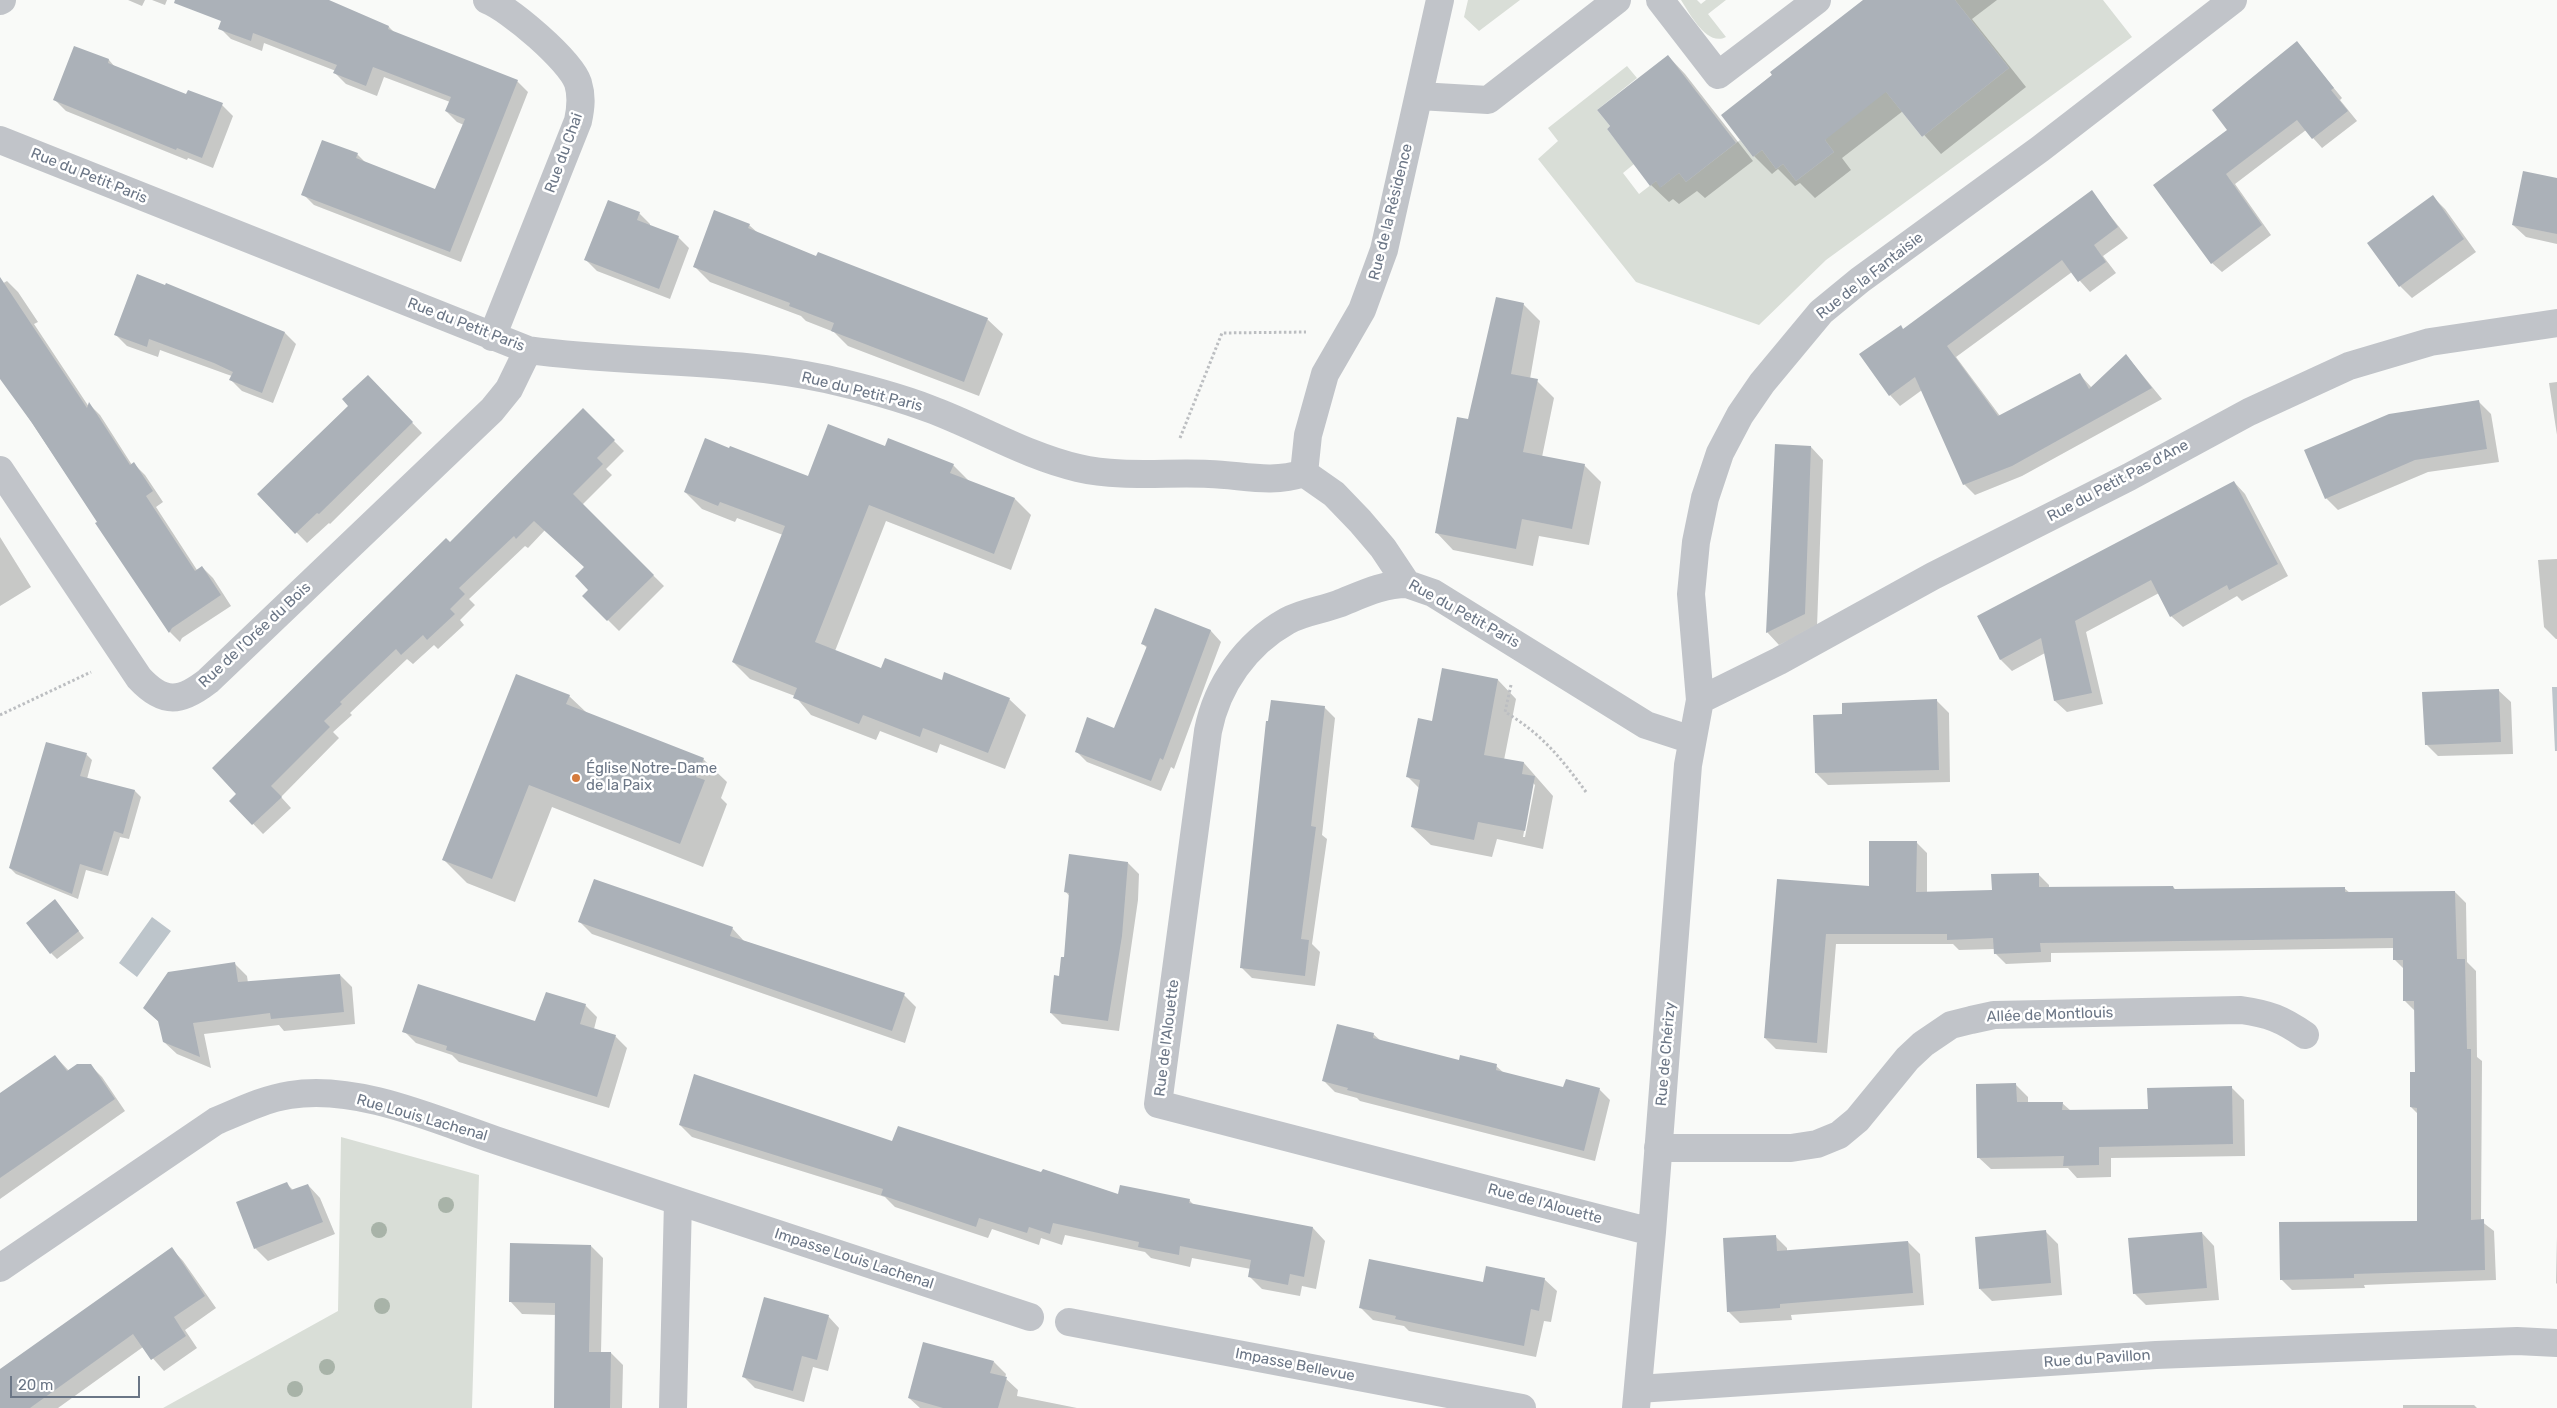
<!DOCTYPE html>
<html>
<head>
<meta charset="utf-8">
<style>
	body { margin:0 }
	#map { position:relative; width:2557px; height:1408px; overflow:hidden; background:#f9faf8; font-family:Rubik,sans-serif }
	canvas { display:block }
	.scale { position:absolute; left:10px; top:1376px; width:130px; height:22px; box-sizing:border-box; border:2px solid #6b7686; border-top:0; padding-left:6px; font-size:15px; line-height:18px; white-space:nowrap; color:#6b7686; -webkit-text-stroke:4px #fff; paint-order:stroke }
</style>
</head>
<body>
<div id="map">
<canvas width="2557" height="1408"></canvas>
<div class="scale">20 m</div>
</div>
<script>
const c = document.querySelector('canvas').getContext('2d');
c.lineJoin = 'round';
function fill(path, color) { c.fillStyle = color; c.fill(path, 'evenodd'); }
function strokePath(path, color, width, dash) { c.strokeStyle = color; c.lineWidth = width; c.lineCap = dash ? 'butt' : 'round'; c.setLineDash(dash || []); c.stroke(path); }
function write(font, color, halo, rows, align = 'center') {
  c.font = font + ' Rubik,sans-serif'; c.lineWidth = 5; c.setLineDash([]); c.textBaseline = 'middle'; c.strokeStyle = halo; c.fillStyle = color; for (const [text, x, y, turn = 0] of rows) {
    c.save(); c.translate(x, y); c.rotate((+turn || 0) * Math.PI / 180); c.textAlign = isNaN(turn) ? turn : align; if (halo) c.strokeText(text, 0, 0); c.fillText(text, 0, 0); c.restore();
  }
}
fill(new Path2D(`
	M 1468,0 L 1520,0 L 1479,31 L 1464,17 Z
	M 1681,0 L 1697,0 L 1701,4 L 1706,0 L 1726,0 L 1708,14 L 1726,37 C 1707,47 1690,14 1681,0 Z
	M 1955,0 L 2103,0 L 2132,37 L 1826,260 L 1759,325 L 1636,282 L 1538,159 L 1558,141 L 1548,128 L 1627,66 L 1637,78 L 1597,110 L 1610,126 L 1607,129 L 1634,164 L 1623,173 L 1639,194 L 1656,181 L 1661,187 L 1679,173 L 1686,182 L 1740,140 L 1753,157 L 1762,150 L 1776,169 L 1783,164 L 1796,181 L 1834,152 L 1825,140 L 1852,49 L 1922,137 L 2009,68 Z
	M 341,1137 L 479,1175 L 472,1408 L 163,1408 L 338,1311 Z`), '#d9ded7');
fill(new Path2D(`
	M 2552,687 L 2557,687 L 2557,751 L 2555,751 Z
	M 152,917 L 171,931 L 137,977 L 119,963 Z`), '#bdc5cb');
fill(new Path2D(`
	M 128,0 L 145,0 L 142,6 Z
	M 152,0 L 167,0 L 165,5 Z
	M 195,0 L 324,0 L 389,27 L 396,34 L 517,81 L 528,92 L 461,262 L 314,205 L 303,194 L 357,154 L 366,163 L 435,190 L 464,125 L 457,122 L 446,111 L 450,102 L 384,77 L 377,96 L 346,84 L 335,73 L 336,71 L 264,43 L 262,51 L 231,39 L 220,28 L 226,12 Z
	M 1864,0 L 1997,0 L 1972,19 L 2026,87 L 1941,154 L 1903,111 L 1842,158 L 1851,170 L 1815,198 L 1800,183 L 1795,186 L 1778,169 L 1772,174 L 1754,156 L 1723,115 Z
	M 2297,43 L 2342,98 L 2340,100 L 2357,121 L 2322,148 L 2306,130 L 2235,184 L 2271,235 L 2222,272 L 2212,263 L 2228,130 Z
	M 75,47 L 109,60 L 115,67 L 187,96 L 222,105 L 233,116 L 213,168 L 188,158 L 187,160 L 66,111 L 55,100 Z
	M 1668,56 L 1685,74 L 1753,161 L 1705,198 L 1697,191 L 1679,204 L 1673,199 L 1669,202 L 1651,185 Z
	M 2557,179 L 2557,244 L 2526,237 L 2513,225 Z
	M 2091,192 L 2128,238 L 2103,256 L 2116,273 L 2090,292 L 2072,272 L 1956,357 L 2000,416 L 2080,375 L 2092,388 L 2126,355 L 2162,399 L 2022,476 L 1975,495 L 1964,484 L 1922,390 L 1900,406 L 1890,395 L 1904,330 Z
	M 2432,196 L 2445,209 L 2476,252 L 2412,298 L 2400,286 Z
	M 639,213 L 650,224 L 650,226 L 678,237 L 689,248 L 670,299 L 597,271 L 586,260 Z
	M 749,225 L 758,233 L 817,257 L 987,319 L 1003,334 L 979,396 L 848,346 L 834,332 L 806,321 L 801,316 L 710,282 L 694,266 Z
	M 7,281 L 18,292 L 38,322 L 34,324 L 89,407 L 90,405 L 100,415 L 132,465 L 134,464 L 145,475 L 163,502 L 156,507 L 197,570 L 202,567 L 213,578 L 231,606 L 182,638 L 180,642 L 170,632 L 97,524 L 99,523 L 0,375 L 0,285 Z
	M 167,285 L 285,333 L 296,344 L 273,403 L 242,391 L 231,380 L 232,376 L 226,374 L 160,350 L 158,357 L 127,346 L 116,335 Z
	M 1523,304 L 1540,321 L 1530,379 L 1537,381 L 1554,398 L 1542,457 L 1584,465 L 1601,482 L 1589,545 L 1539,536 L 1533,566 L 1453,550 L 1436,532 L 1469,421 Z
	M 2557,382 L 2557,435 L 2549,383 Z
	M 378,387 L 422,433 L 330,524 L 329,523 L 307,543 L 259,494 L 350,406 Z
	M 2479,402 L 2491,414 L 2499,462 L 2428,472 L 2338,510 L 2326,498 Z
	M 583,410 L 624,451 L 606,469 L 612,475 L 582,505 L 664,586 L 619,631 L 584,596 L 590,590 L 586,567 L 545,530 L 528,548 L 525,546 L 469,599 L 475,605 L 460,620 L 464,625 L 438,649 L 434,645 L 413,664 L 407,659 L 350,713 L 352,715 L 333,732 L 339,738 L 281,797 L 291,808 L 263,834 L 231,801 L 450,543 Z
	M 1776,445 L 1811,447 L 1823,460 L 1817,627 L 1779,645 L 1767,632 Z
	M 886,448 L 953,465 L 970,482 L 1015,499 L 1031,515 L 1011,570 L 886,521 L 835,651 L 881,670 L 943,682 L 1009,699 L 1026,715 L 1005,769 L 940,744 L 937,753 L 880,731 L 876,740 L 811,715 L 795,696 L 750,679 L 733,662 L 783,535 L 737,518 L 735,522 L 702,509 L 685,492 L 809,478 Z
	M 2234,482 L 2245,494 L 2288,576 L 2242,601 L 2237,596 L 2183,627 L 2171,616 L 2159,593 L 2086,632 L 2103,704 L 2067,712 L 2055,701 L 2045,653 L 2012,671 L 2001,660 L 1978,617 Z
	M 0,537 L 31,587 L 0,606 Z
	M 2557,559 L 2557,639 L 2556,639 L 2544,627 L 2538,560 Z
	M 1156,610 L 1211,631 L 1221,642 L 1174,769 L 1171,767 L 1161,791 L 1087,762 L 1076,751 L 1115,730 L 1147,648 L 1143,644 Z
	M 1443,669 L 1498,680 L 1516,699 L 1504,760 L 1524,763 L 1553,796 L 1543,849 L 1497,839 L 1492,857 L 1431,845 L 1412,827 L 1420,789 L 1408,777 L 1433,723 ZM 1533,783 L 1535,785 L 1525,837 L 1523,837 Z
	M 2498,690 L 2511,702 L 2513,754 L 2438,756 L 2426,744 Z
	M 569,696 L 587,713 L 703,759 L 727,782 L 721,798 L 727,804 L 703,867 L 552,807 L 515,902 L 467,883 L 444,860 Z
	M 1937,701 L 1949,713 L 1950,782 L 1828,785 L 1816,773 L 1843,716 Z
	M 1324,707 L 1335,718 L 1322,835 L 1327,839 L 1312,944 L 1320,952 L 1315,986 L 1252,978 L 1241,967 Z
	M 86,754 L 92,760 L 87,779 L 135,791 L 141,797 L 129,839 L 120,837 L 108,876 L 86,870 L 78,899 L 16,874 L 10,868 Z
	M 1917,843 L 1927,853 L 1927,893 L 1993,891 L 2038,874 L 2049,885 L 2049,888 L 2173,887 L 2176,890 L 2344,888 L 2350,893 L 2455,892 L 2466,903 L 2467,962 L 2476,971 L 2477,1057 L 2482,1061 L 2481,1221 L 2494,1231 L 2496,1280 L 2364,1285 L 2365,1288 L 2292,1290 L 2281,1279 L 2418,1223 L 2418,1114 L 2411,1107 L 2416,1073 L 2415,1011 L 2405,1001 L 2404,969 L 2394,959 L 2394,948 L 2051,953 L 2051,962 L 2006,964 L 1995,953 L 1995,949 L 1959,950 L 1953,944 L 1836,944 L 1827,1053 L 1776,1049 L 1765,1038 L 1779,880 L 1870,887 Z
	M 1128,863 L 1139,874 L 1138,900 L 1119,1031 L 1062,1024 L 1051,1013 L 1065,958 L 1070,897 L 1066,892 Z
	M 60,907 L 84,938 L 57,959 L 51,953 Z
	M 580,922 L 732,928 L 744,941 L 904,995 L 916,1007 L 905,1043 L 592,934 Z
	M 235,964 L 247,976 L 248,983 L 340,975 L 352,987 L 355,1024 L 284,1031 L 279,1025 L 204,1034 L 211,1068 L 177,1054 L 164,1042 L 160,1023 L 144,1008 Z
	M 585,1005 L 597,1017 L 594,1029 L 615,1036 L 627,1048 L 609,1108 L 459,1062 L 452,1055 L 416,1043 L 404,1031 L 536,1023 Z
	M 1373,1034 L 1381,1041 L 1459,1062 L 1496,1066 L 1504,1073 L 1564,1089 L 1599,1089 L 1610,1100 L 1595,1161 L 1360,1101 L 1357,1098 L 1335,1092 L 1324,1081 Z
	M 55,1056 L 69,1071 L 90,1065 L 102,1077 L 125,1111 L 0,1199 L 0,1095 Z
	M 2016,1085 L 2028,1097 L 2028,1103 L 2062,1103 L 2071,1111 L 2149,1110 L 2232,1088 L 2244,1100 L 2245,1156 L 2111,1158 L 2111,1177 L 2077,1178 L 2068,1168 L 1991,1169 L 1978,1157 Z
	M 680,1125 L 893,1143 L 1042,1174 L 1119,1195 L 1189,1200 L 1194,1205 L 1313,1228 L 1325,1241 L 1316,1289 L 1302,1286 L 1300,1296 L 1262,1289 L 1250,1277 L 1251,1269 L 1192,1258 L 1190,1267 L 1151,1258 L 1145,1252 L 1065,1235 L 1062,1245 L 1041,1238 L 1039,1245 L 992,1229 L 988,1238 L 895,1207 L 885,1197 L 692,1137 Z
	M 287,1184 L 294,1191 L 308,1185 L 320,1198 L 335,1234 L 268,1261 L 255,1248 Z
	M 2046,1232 L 2058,1244 L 2062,1295 L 1992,1301 L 1980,1289 Z
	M 2202,1233 L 2214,1246 L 2219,1300 L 2146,1305 L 2134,1293 Z
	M 1775,1236 L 1787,1248 L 1787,1252 L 1908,1242 L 1920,1254 L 1924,1305 L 1791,1315 L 1792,1320 L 1740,1323 L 1728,1311 Z
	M 2557,1236 L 2557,1284 L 2556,1283 Z
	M 591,1246 L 603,1258 L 601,1353 L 611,1353 L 623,1365 L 622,1408 L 555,1408 L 556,1315 L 522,1314 L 510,1301 Z
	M 172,1249 L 183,1261 L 216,1308 L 185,1330 L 197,1348 L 164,1371 L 143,1347 L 58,1408 L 3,1408 L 0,1404 L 0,1370 Z
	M 1544,1279 L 1557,1291 L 1551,1322 L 1544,1321 L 1536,1357 L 1409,1331 L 1404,1326 L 1373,1320 L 1360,1307 L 1484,1283 Z
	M 828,1316 L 839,1328 L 828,1371 L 813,1367 L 804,1402 L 755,1388 L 744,1377 Z
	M 994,1362 L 1006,1374 L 1005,1378 L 1018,1390 L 1017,1396 L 1077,1408 L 920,1408 L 909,1398 Z
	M 2403,1405 L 2474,1405 L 2477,1408 L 2367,1408 L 2403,1408 Z`), '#0003');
fill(new Path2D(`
	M 175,0 L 329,0 L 389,26 L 388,29 L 518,80 L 450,252 L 301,195 L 322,140 L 358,153 L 356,158 L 435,189 L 465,119 L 445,111 L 451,97 L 373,67 L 366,86 L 333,73 L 337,65 L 253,33 L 251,41 L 218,29 L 221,21 L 174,3 Z
	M 1863,0 L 1955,0 L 2009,68 L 1922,137 L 1886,92 L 1825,140 L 1834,152 L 1796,181 L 1783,164 L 1776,169 L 1762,150 L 1753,157 L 1721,115 L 1772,75 L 1770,72 Z
	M 2297,41 L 2334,88 L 2331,90 L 2348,111 L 2312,139 L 2297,120 L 2226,174 L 2262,225 L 2211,264 L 2153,185 L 2227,130 L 2212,110 Z
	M 74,46 L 109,59 L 108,63 L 186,94 L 188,90 L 223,103 L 202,158 L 177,148 L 176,150 L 53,100 Z
	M 1668,55 L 1736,143 L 1686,182 L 1679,173 L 1660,188 L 1656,181 L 1650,186 L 1607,129 L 1610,126 L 1597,110 Z
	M 2523,171 L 2557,178 L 2557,234 L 2512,225 Z
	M 2092,190 L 2118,227 L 2094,245 L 2106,262 L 2078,282 L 2062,260 L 1947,346 L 1998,416 L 2080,373 L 2089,389 L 2126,354 L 2152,388 L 2012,466 L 1963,485 L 1915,377 L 1889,396 L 1859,354 L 1901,325 L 1903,329 Z
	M 2433,195 L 2464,239 L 2399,287 L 2367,243 Z
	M 608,200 L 640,212 L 637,220 L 679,236 L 659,289 L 584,260 Z
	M 714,210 L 750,224 L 748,228 L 816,256 L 818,252 L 988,318 L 964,382 L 831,331 L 834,323 L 789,306 L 790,303 L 693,267 Z
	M 137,274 L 165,285 L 166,283 L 285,332 L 262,393 L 229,380 L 233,372 L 214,363 L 149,339 L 147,347 L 114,335 Z
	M 0,277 L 87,408 L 89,402 L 130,465 L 134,462 L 153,491 L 146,496 L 195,571 L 202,566 L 221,595 L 172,628 L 169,633 L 95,523 L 97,522 L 32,423 L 0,379 Z
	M 1496,297 L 1524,303 L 1511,374 L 1538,379 L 1523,452 L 1585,464 L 1572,529 L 1522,519 L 1516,549 L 1435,533 L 1457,417 L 1468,419 Z
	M 368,375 L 413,422 L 319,514 L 317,513 L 295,534 L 257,494 L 348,406 L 342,399 Z
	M 2479,400 L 2487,449 L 2415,460 L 2325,499 L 2304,450 L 2389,414 Z
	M 583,408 L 615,440 L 597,458 L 603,464 L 573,494 L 654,575 L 607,621 L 582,596 L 588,590 L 575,576 L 584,567 L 534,521 L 516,539 L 514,536 L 459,588 L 465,594 L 450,609 L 455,614 L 427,640 L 423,635 L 401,655 L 396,649 L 340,702 L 342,704 L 324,721 L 330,727 L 271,786 L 282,797 L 252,825 L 229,801 L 236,794 L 212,768 L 446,538 L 450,542 Z
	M 828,424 L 885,446 L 888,438 L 954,464 L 950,473 L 1015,498 L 994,554 L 869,505 L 815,642 L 881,668 L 885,658 L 942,680 L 944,672 L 1010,698 L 988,753 L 923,728 L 920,737 L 863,715 L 859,724 L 793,698 L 797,688 L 732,662 L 785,526 L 720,502 L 718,506 L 684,492 L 705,438 L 729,448 L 730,446 L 808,476 Z
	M 1775,444 L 1811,446 L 1805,614 L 1766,633 Z
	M 2234,481 L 2278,564 L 2229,590 L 2227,585 L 2170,617 L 2151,580 L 2075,621 L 2092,693 L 2054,701 L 2041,638 L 2000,660 L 1977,616 Z
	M 1155,608 L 1211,630 L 1163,760 L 1160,758 L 1151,781 L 1075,752 L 1087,717 L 1114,728 L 1147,646 L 1141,644 Z
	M 1442,668 L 1498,679 L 1484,755 L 1524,762 L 1522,774 L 1535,776 L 1525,831 L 1478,822 L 1474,840 L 1411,827 L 1420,780 L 1406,777 L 1418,718 L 1432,721 Z
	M 516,674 L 570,695 L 566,704 L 704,758 L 696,777 L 705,780 L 680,844 L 529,785 L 492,879 L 442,860 Z
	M 2499,689 L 2501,742 L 2425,745 L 2422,692 Z
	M 1937,699 L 1939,770 L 1815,773 L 1813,715 L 1842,714 L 1842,703 Z
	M 1271,700 L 1325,706 L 1311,826 L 1316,827 L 1301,939 L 1309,940 L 1305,976 L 1240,968 L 1266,721 L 1268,721 Z
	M 46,742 L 87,753 L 80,776 L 135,790 L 123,834 L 114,831 L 102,871 L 80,864 L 72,894 L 9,868 Z
	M 1869,841 L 1917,841 L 1916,892 L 1992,890 L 1991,874 L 2039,873 L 2039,887 L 2173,886 L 2174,889 L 2345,887 L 2345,892 L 2455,891 L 2457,959 L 2465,959 L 2467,1049 L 2471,1049 L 2471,1220 L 2484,1219 L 2485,1270 L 2354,1274 L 2354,1278 L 2280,1280 L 2279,1222 L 2417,1221 L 2417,1108 L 2410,1107 L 2410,1072 L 2415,1072 L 2414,1001 L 2403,1001 L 2403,960 L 2393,960 L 2393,938 L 2040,943 L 2041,952 L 1994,954 L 1993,938 L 1947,940 L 1947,934 L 1826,934 L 1817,1043 L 1764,1038 L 1777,879 L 1869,886 Z
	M 1069,854 L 1128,862 L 1122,936 L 1108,1021 L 1050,1013 L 1054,975 L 1059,976 L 1061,957 L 1064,957 L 1069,893 L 1064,892 Z
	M 594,879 L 733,927 L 730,936 L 905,993 L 892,1031 L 578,922 Z
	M 55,899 L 79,931 L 50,954 L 26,923 Z
	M 235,962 L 238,982 L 340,974 L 344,1012 L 271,1019 L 270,1013 L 193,1023 L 200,1057 L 163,1042 L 158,1021 L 143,1008 L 168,972 Z
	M 418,984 L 535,1021 L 546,992 L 586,1004 L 580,1024 L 616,1035 L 597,1097 L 446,1050 L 447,1046 L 402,1032 Z
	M 1337,1024 L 1374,1033 L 1373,1038 L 1459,1060 L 1460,1055 L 1497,1064 L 1496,1070 L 1563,1087 L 1566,1079 L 1600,1088 L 1584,1151 L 1347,1090 L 1348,1088 L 1322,1081 Z
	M 55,1055 L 67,1071 L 77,1064 L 91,1064 L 115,1099 L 0,1178 L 0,1093 Z
	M 694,1074 L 892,1141 L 898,1126 L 1041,1172 L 1043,1169 L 1118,1194 L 1120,1185 L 1190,1199 L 1189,1203 L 1313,1227 L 1304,1277 L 1290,1274 L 1288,1285 L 1248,1277 L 1251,1260 L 1180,1246 L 1179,1255 L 1138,1247 L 1139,1242 L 1053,1223 L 1050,1234 L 1029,1227 L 1027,1233 L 979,1218 L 976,1227 L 881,1195 L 883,1189 L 679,1125 Z
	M 2016,1083 L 2017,1102 L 2063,1102 L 2062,1110 L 2148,1109 L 2147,1088 L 2232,1086 L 2233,1144 L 2099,1147 L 2099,1165 L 2063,1166 L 2064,1156 L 1977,1158 L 1976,1084 Z
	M 287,1182 L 291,1190 L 308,1184 L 323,1222 L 254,1249 L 236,1202 Z
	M 2046,1230 L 2051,1283 L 1979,1289 L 1975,1237 Z
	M 2202,1232 L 2207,1288 L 2133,1294 L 2128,1238 Z
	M 1776,1235 L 1777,1251 L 1908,1241 L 1913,1293 L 1780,1304 L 1780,1308 L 1727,1312 L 1723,1238 Z
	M 510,1243 L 591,1245 L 589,1352 L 611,1352 L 610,1408 L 554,1408 L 555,1303 L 509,1302 Z
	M 172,1247 L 205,1296 L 174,1317 L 186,1336 L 151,1360 L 133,1334 L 30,1408 L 0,1408 L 0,1369 Z
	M 1369,1259 L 1483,1282 L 1486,1266 L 1545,1278 L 1539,1311 L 1531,1309 L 1524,1346 L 1395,1319 L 1396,1316 L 1359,1308 Z
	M 764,1297 L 829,1315 L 817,1360 L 802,1356 L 793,1391 L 742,1377 Z
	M 923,1342 L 994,1361 L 990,1373 L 1007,1377 L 998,1408 L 943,1408 L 908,1398 Z`), '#abb1b8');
strokePath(new Path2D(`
	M 1180,438 L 1222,333 L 1306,332
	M 1511,685 L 1505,712 C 1542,734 1561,758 1586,792
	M 0,715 L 91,672`), '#bcbec1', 3, [2.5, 2.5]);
strokePath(new Path2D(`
	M 487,0 C 510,9 570,60 578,83 C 582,96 581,107 578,121 L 492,337
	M 1660,0 L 1718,75 L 1817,0
	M 0,1 L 2,0
	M 1419,96 L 1488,100 L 1617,0
	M 0,140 L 528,350 C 627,364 728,358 826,379 C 861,387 896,396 930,409 C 979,427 1026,456 1078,468 C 1121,478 1166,472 1209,474 C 1243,475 1271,484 1304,473 L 1334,494 L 1360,521 L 1383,548 L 1407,584 L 1433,593 L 1646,725 L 1692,740
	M 0,470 L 139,678 C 164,705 181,702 208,681 L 492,410 L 509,389 L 528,350
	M 1304,473 L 1308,435 L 1325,374 L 1362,310 L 1384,250 L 1440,0
	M 1407,584 C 1382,584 1361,595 1338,604 C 1322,610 1303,612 1287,621 C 1246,644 1217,685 1208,731 L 1158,1104 L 1652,1232
	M 1700,700 L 1779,661 L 1933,576 L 2129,477 L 2249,412 L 2349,366 L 2430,342 L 2557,323
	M 1658,1148 L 1791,1148 L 1817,1144 L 1839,1135 L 1857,1120 L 1907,1059 L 1923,1044 L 1951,1025 L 1971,1020 L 1994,1015 L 2241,1010 C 2269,1014 2282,1019 2305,1035
	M 678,1201 L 1030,1317
	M 0,1268 L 216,1121 C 240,1111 264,1099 290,1095 C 356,1084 434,1119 495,1140 C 556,1160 617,1181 678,1201 L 673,1408
	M 1069,1322 L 1522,1408
	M 1638,1389 L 2156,1355 L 2517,1341 L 2557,1343
	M 1636,1408 L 1652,1232 L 1688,765 L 1700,700 L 1691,594 L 1696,542 L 1705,498 L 1720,453 L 1740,415 L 1762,383 L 1821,312 L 1860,280 L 2040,149 L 2233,0`), '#c1c4c9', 28);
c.fillStyle = '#a8b3a8';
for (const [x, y] of [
	[446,1205],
	[379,1230],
	[382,1306],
	[327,1367],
	[295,1389]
]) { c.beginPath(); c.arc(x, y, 8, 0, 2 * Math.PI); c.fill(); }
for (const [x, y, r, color] of [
	[576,778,5,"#d57b3d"]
]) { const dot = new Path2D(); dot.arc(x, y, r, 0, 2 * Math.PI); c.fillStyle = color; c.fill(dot); strokePath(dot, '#fff', 2); }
write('15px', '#6b7686', '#fff', [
	["Rue du Chai",564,153,-70],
	["Rue du Petit Paris",89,176,22],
	["Rue de la Résidence",1391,212,-76],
	["Rue de la Fantaisie",1870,276,-38],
	["Rue du Petit Paris",466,325,21],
	["Rue du Petit Paris",862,392,14],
	["Rue du Petit Pas d'Ane",2118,481,-28],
	["Rue du Petit Paris",1464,614,29],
	["Rue de l'Orée du Bois",255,635,-43],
	["Allée de Montlouis",2050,1015,-2],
	["Rue de l'Alouette",1167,1038,-83],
	["Rue de Chérizy",1666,1054,-85],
	["Rue Louis Lachenal",422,1118,16],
	["Rue de l'Alouette",1545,1204,15],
	["Impasse Louis Lachenal",854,1259,18],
	["Rue du Pavillon",2097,1359,-4],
	["Impasse Bellevue",1295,1365,11]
]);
write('15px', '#6b7686', '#fff', [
	["Église Notre-Dame",586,769],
	["de la Paix",586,786]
], 'left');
</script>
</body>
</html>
